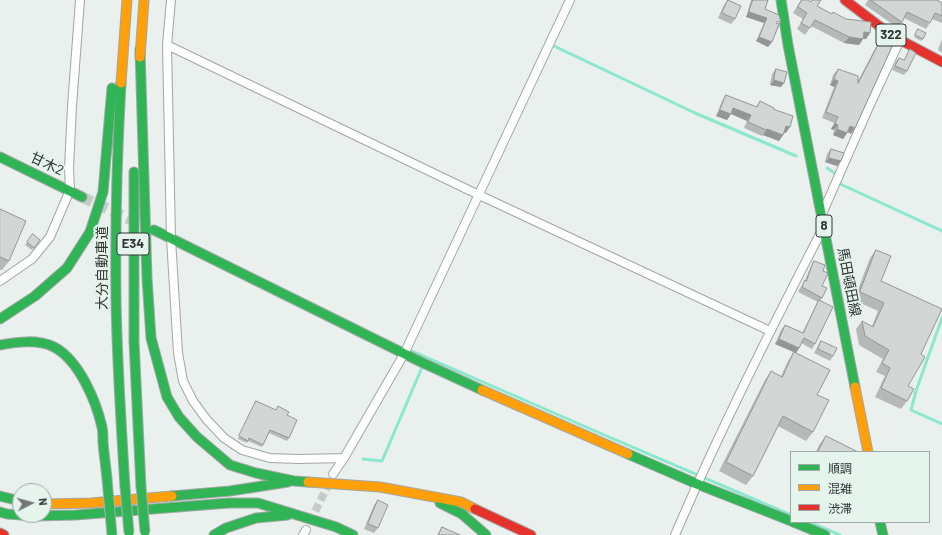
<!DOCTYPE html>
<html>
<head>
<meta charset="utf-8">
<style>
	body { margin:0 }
	#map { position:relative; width:942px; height:535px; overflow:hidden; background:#eaf0ed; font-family:Barlow,"Noto Sans JP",sans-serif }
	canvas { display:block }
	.legend { position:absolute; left:790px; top:451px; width:140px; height:72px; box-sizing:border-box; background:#e6f4ee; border:1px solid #9ea8a4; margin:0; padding:5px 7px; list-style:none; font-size:12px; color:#313634 }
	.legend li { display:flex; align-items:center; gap:8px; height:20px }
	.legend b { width:20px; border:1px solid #9ea8a4 }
	.north { position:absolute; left:12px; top:483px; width:40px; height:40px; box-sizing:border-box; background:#e6f4ee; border:1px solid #9ea8a4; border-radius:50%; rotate:84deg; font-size:11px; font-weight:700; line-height:16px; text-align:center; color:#313634 }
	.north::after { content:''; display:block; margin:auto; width:14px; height:18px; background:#727775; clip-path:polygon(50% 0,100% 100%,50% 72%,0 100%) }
</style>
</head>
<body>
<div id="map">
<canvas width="942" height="535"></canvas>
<ul class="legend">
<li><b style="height:5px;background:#30b455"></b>順調</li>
<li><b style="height:5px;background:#ff9f0a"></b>混雑</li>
<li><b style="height:5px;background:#e5322d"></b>渋滞</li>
</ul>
<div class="north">N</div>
</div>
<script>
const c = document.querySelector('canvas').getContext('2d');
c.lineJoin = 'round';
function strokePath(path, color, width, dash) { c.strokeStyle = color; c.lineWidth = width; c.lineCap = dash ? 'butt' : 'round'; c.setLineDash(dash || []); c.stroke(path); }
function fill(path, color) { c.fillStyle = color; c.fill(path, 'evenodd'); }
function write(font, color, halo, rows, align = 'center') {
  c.font = font + ' Barlow,"Noto Sans JP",sans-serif'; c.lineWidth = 4; c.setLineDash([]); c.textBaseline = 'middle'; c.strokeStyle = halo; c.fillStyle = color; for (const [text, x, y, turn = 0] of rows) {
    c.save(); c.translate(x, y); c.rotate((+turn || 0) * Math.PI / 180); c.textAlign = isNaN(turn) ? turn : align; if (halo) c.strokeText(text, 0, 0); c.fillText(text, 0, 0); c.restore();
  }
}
strokePath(new Path2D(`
	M 554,46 L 695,113 L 796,156
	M 827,168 L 836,174
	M 838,181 L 838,183 L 942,231
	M 942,318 L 916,391 L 911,410 L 942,424
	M 412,351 L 609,437 L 791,515
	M 363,459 L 382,461 L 423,365
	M 809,522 L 840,535`), '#8ae8ce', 3);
strokePath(new Path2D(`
	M 310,522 L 330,481`), '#c5cbc8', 8, [8, 4]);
strokePath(new Path2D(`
	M 82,197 L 140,224`), '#c5cbc8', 11, [11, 5.5]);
const street = new Path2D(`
	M 171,0 L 167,45 L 171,239 L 178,353 L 183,381 L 193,401 L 207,420 L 224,438 L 242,450 L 270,458 L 298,459 L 344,458
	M 167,45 L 479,195 L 770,331
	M 822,214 L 869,107 L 900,40
	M 0,281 L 32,259 L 50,237 L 70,190 L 69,168 L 72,106 L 80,0
	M 333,474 L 344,458 L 404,354 L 570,0
	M 303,535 L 306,530
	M 675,535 C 720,430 771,329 823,228`);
const fast = new Path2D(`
	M 781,0 L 788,45 L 855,387
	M 140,49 L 147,278 L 151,338 L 167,397 L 179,417 L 197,437 L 230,465 L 256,473 L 294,481 L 308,482
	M 121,83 C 117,155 115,227 116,299 C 117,361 121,424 125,487
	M 0,157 L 82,197
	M 134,172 L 134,341 L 141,487
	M 154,230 L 421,362 L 482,390
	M 0,319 L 35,296 L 67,268 L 90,232 L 103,192 L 112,88
	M 0,345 C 17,342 38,339 54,347 C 79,360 96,401 102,427 C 103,432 103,437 103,442 C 104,455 106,467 107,479
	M 628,454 L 697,484 L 791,521
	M 0,496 L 20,501
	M 172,496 L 230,491 L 288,482
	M 440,503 L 462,514 L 486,535
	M 0,512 L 7,514 L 34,516 L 76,515 L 229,503 L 258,503 L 336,527 L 353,535
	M 793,522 L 825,535
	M 880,522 L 883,535
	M 214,535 L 226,528 L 256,518 L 288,515`);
const slow = new Path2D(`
	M 140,57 L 144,0
	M 121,83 L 127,0
	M 855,387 L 868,452
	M 482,390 L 628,454
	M 308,482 L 380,487 L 461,502 L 475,509
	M 44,504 L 91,503 L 172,496`);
const jam = new Path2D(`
	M 845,0 L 891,35 L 942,62
	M 475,509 L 531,535
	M 0,533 L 4,535`);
strokePath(street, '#a1a7a4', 10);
strokePath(fast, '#a1a7a4', 11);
strokePath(slow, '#a1a7a4', 11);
strokePath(jam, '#a1a7a4', 11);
strokePath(street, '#fcfdfc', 8);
strokePath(fast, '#30b455', 9);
strokePath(slow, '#ff9f0a', 9);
strokePath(jam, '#e5322d', 9);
const fastBridge = new Path2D(`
	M 107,479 L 112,535
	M 125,487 L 129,533
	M 141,487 L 145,532`);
strokePath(fastBridge, '#b4aab4', 11, []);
strokePath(fastBridge, '#30b455', 9);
fill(new Path2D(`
	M 728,0 L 735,19 L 731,24 L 718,18 L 724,5 Z
	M 751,0 L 768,0 L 765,9 L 779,26 L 772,42 L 768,47 L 756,41 L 764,23 L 746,17 Z
	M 801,0 L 817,6 L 866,39 L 863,39 L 859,45 L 844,43 L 811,26 L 805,35 L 797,29 L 803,19 L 793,13 Z
	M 868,0 L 937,0 L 942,3 L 942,23 L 932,19 L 926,29 L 904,18 L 898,28 L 865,5 Z
	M 918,29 L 923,39 L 921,41 L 914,37 Z
	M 884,34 L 851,134 L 848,132 L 843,139 L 833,135 L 834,130 L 831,129 L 834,123 L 822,118 L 834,87 L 830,85 L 833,75 L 838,69 L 858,81 L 880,39 Z
	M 942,39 L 942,53 L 938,50 Z
	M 910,49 L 907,71 L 904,75 L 892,70 L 896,61 L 899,58 L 904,60 Z
	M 776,69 L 781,87 L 770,85 L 772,74 Z
	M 726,95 L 756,107 L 760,101 L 773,109 L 786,133 L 784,133 L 779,141 L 763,135 L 762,136 L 744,128 L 747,121 L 731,114 L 727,120 L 716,116 L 722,101 Z
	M 831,149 L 841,161 L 837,166 L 825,162 L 827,154 Z
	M 0,209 L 9,261 L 2,270 L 0,270 Z
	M 33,234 L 40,240 L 32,250 L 25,245 Z
	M 876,250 L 881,281 L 921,354 L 908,386 L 907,401 L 901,409 L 875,397 L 885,376 L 876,372 L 883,359 L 859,345 L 856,329 L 862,321 L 872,326 L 878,311 L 854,300 L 870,258 Z
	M 814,261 L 823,271 L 822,298 L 820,301 L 815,344 L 812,349 L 801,343 L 799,348 L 796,353 L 817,395 L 813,432 L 806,441 L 778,426 L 753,476 L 746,485 L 719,471 L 765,380 L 771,371 L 781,376 L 788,361 L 794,352 L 775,344 L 781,330 L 785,325 L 802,333 L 818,302 L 798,292 L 802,285 L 805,280 L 811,266 Z
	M 821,341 L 833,356 L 830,361 L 814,353 L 818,346 Z
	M 256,401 L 276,410 L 278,406 L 287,415 L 289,438 L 287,441 L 269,433 L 262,447 L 248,441 L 247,443 L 238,439 Z
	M 826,436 L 858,452 L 816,452 L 819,445 Z
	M 378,500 L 378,528 L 374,533 L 364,529 L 374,505 Z
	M 442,527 L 460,535 L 437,535 Z`), '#b5b9b7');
fill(new Path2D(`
	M 749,12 L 767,18 L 764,23 L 746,17 Z
	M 864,32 L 870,33 L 866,39 L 863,39 L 859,45 L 844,43 L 849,37 Z
	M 759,37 L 772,42 L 768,47 L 756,41 Z
	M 834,79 L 838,81 L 834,87 L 830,85 Z
	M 774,80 L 784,83 L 781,87 L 770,85 Z
	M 733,108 L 751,115 L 747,121 L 729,113 Z
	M 720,110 L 731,114 L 727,120 L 716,116 Z
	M 835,123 L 838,125 L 834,130 L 831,129 Z
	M 786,126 L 790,127 L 786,133 L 782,132 Z
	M 850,126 L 855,128 L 851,134 L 846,131 Z
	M 767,129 L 783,135 L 779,141 L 763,135 Z
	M 837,129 L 847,133 L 843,139 L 833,135 Z
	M 829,158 L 841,161 L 837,166 L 825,162 Z
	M 779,339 L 799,348 L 796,353 L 775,344 Z`), '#939695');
const building = new Path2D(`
	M 728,0 L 741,6 L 735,19 L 722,13 Z
	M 753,0 L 768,0 L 765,9 L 779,15 L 781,23 L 777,21 L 776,23 L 779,24 L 772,42 L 759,37 L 767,18 L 749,12 Z
	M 802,0 L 808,0 L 811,2 L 812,0 L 821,0 L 817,6 L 832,14 L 833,12 L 846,19 L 871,22 L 870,33 L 864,32 L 863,39 L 849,37 L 815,20 L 810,28 L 801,23 L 807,13 L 798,7 Z
	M 871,0 L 937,0 L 942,3 L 942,16 L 935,13 L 930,23 L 907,12 L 902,22 Z
	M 918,29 L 926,33 L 923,39 L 915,35 Z
	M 884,34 L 895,40 L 855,128 L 850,126 L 847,133 L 837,129 L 838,125 L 835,123 L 838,117 L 826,112 L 838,81 L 834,79 L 838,69 L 858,76 L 858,83 Z
	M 910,49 L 916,53 L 907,71 L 895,66 L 899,58 L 904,60 Z
	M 776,69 L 787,72 L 784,83 L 774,80 Z
	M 726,95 L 757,107 L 760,101 L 774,108 L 773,109 L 793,116 L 790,127 L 786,126 L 783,135 L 767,129 L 766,130 L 748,122 L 751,115 L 733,108 L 731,114 L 720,110 Z
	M 831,149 L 844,153 L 841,161 L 829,158 Z
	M 0,209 L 26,221 L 9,261 L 0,257 Z
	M 33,234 L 40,240 L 34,248 L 27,242 Z
	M 876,250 L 891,256 L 881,281 L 942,309 L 921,354 L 925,357 L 908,386 L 914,389 L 907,401 L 881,388 L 890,368 L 882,363 L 889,350 L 865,336 L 862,321 L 873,327 L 884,303 L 860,292 Z
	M 814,261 L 825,265 L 823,271 L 828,273 L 822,286 L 827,288 L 822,298 L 802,287 L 805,280 L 806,281 Z
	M 819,300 L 833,307 L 815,344 L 804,338 L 799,348 L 779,339 L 785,325 L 803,333 Z
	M 821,341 L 837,348 L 833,356 L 818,349 Z
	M 794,352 L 830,370 L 817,395 L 829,400 L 813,432 L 783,416 L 753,476 L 726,462 L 771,371 L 782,377 Z
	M 256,401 L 276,410 L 278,406 L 289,412 L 287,415 L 297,420 L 289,438 L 270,430 L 263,445 L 249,438 L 248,441 L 239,436 Z
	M 826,436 L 858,452 L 818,452 Z
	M 378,500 L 388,505 L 378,528 L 368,524 Z
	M 442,527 L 460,535 L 439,535 Z`);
fill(building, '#d2d7d5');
strokePath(building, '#939695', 1);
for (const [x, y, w] of [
	[891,35,30],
	[824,226,16],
	[133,244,32]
]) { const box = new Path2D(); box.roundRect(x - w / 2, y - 11, w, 22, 3); c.fillStyle = '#e6f4ee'; c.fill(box); strokePath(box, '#313634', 1); }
write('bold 13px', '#313634', null, [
	["322",891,35],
	["8",824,226],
	["E34",133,244]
]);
write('14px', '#313634', '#e6f4ee', [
	["甘木2",47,164,25],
	["大分自動車道",102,268,-90],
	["馬田頓田線",849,282,79]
]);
</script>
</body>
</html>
